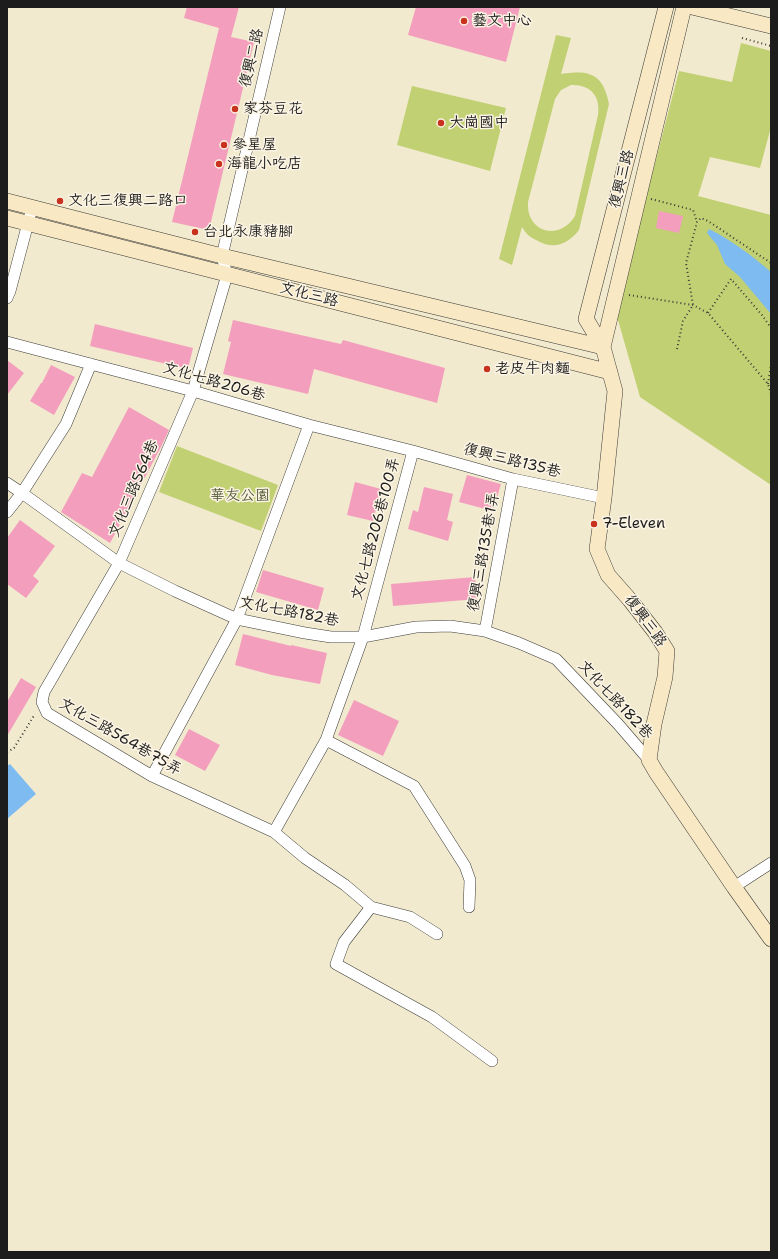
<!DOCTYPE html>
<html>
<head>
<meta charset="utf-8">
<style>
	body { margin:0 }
	#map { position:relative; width:778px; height:1259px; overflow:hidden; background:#f1eacf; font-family:"Shantell Sans",sans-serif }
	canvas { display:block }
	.frame { position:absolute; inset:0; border:8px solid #1c1c1c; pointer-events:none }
</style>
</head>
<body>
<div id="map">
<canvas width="778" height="1259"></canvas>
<div class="frame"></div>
</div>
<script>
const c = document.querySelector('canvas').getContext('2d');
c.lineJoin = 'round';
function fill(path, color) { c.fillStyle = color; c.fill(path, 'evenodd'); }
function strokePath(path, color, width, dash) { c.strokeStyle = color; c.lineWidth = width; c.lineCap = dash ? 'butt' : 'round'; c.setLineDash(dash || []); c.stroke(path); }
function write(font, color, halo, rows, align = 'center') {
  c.font = font + ' "Shantell Sans","LXGW WenKai TC",sans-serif'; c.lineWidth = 3; c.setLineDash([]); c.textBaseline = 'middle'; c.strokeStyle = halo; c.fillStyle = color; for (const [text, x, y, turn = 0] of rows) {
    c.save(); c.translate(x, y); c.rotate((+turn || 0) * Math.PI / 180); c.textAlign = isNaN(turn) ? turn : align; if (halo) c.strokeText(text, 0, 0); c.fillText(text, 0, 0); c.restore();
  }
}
fill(new Path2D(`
	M 556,35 L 571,38 L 561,74 C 589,70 603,73 609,104 L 579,230 C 567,245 553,250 536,240 C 534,239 530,237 528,235 C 526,233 524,230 522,227 L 512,265 L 499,259 ZM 571,85 C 590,84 601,96 598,115 L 575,216 C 559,242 526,232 528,202 L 555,99 L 561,90 Z
	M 741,43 L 771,51 L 771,127 L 760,168 L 710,157 L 698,196 L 771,215 L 771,485 L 640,397 L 616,313 L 679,71 L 732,82 Z
	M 412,86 L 506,108 L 490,171 L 397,145 Z
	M 177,446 L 278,485 L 261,531 L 159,492 Z`), '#c1d072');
fill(new Path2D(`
	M 709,229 C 733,241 751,255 771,272 L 771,314 L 740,277 L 725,264 L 717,245 L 707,233 Z
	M 10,764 L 36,794 L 7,819 L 7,766 Z`), '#7ebbf1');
fill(new Path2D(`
	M 187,7 L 239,7 L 231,37 L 254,42 L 209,230 L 172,222 L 219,28 L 184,18 Z
	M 416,7 L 520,7 L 506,62 L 408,35 Z
	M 659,211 L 683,216 L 679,233 L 656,228 Z
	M 233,320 L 341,344 L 343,340 L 445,368 L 437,403 L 314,369 L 308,394 L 223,374 L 231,342 L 228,341 Z
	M 95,324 L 193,348 L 188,369 L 90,346 Z
	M 7,360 L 24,373 L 7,395 Z
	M 51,365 L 75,377 L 54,415 L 30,401 L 41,383 L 42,383 Z
	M 129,407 L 169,430 L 161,447 L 110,543 L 61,512 L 82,473 L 92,477 Z
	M 467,475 L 501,484 L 493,511 L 459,502 Z
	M 355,482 L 381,489 L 373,521 L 347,515 Z
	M 424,487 L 453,494 L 447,520 L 453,522 L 448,541 L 408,529 L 413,510 L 418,512 Z
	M 20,520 L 55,546 L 33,576 L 39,581 L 26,598 L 7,584 L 7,538 Z
	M 263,570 L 324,588 L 318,610 L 256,592 Z
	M 475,577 L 477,599 L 393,606 L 391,584 Z
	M 243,634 L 291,646 L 291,645 L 327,653 L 320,684 L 272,675 L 235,665 Z
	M 21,678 L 36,687 L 7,736 L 7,702 Z
	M 354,700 L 399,721 L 383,756 L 338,735 Z
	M 189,729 L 220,745 L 205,771 L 175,755 Z`), '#f39ebd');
const street = new Path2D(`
	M 280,7 L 222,256 L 227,275 L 193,391 L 119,563 L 44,692 L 42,702 L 47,713 L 152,776 L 274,832 L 305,858 L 345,885 L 371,907 L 410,917 L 437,934
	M 7,298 L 10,291 L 32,208
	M 7,342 L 193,391 L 309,425 L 413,451 L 513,479 L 604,498
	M 7,483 L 22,493 L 119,563 L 175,591 L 237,619 L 305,633 L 331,637 L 363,637 L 416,627 L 450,626 L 485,631 L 519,643 L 556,659 L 618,724 L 649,760
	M 7,512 L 22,493 L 66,424 L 91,364
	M 485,631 L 513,479
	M 326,740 L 414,786 L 465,866 L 470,880 L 469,907
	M 152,776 L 237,619 L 309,425
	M 274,832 L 326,740 L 363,637 L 413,451
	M 734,887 L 771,863
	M 371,907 L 344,942 L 336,964 L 432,1017 L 492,1061`);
const secondary = new Path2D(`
	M 666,7 L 586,319 L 603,347 L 615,391 L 604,498 L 597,549 L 608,575 L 630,600 L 655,632 L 667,651 L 665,677 L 654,724 L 649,760 L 656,772 L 734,887 L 771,939
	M 692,7 L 771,26
	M 7,201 L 222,256 L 603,347
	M 7,218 L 610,372
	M 603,347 L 684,7`);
strokePath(street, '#3c3b37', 12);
strokePath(secondary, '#3c3b37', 16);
strokePath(new Path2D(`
	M 742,38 L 771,46
	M 651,199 L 693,210 L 697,222
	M 629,295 L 693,305 L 708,313 L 768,384 L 771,394
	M 708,313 L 731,279 L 762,315 L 771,328
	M 677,349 L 683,321 L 693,305 L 686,263 L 697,222 L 701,218 L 708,221 L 771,263
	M 768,384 L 771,365
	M 7,752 L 14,748 L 35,714`), '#3c3b37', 2, [1, 3]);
strokePath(street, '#fff', 11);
strokePath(secondary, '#f8e8c3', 15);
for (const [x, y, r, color] of [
	[464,21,4,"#c8321e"],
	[235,109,4,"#c8321e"],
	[441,123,4,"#c8321e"],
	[224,145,4,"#c8321e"],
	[219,164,4,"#c8321e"],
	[60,201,4,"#c8321e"],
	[195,232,4,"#c8321e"],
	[487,369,4,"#c8321e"],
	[594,524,4,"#c8321e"]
]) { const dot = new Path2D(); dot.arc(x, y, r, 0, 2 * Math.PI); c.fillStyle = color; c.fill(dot); strokePath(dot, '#fcf5e5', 1.5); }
write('15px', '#1c1c1c', '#fcf5e5', [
	["藝文中心",472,21],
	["家芬豆花",243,109],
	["大崗國中",449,123],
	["參星屋",232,145],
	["海龍小吃店",227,164],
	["文化三復興二路口",68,201],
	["台北永康豬腳",203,232],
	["老皮牛肉麵",495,369],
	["7-Eleven",602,524]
], 'left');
write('15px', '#1c1c1c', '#fcf5e5', [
	["復興二路",252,58,-77],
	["復興三路",622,179,-76],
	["文化三路",309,295,14],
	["文化七路206巷",214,382,16],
	["復興三路135巷",512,461,14],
	["文化三路564巷",134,489,-67],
	["文化七路206巷100弄",376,529,-75],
	["復興三路135巷1弄",484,552,-80],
	["文化七路182巷",289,612,11],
	["復興三路",645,621,54],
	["文化七路182巷",615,700,47],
	["文化三路564巷75弄",120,737,30]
]);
write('15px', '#565b3a', '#fcf5e5', [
	["華友公園",240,496]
]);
</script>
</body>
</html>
